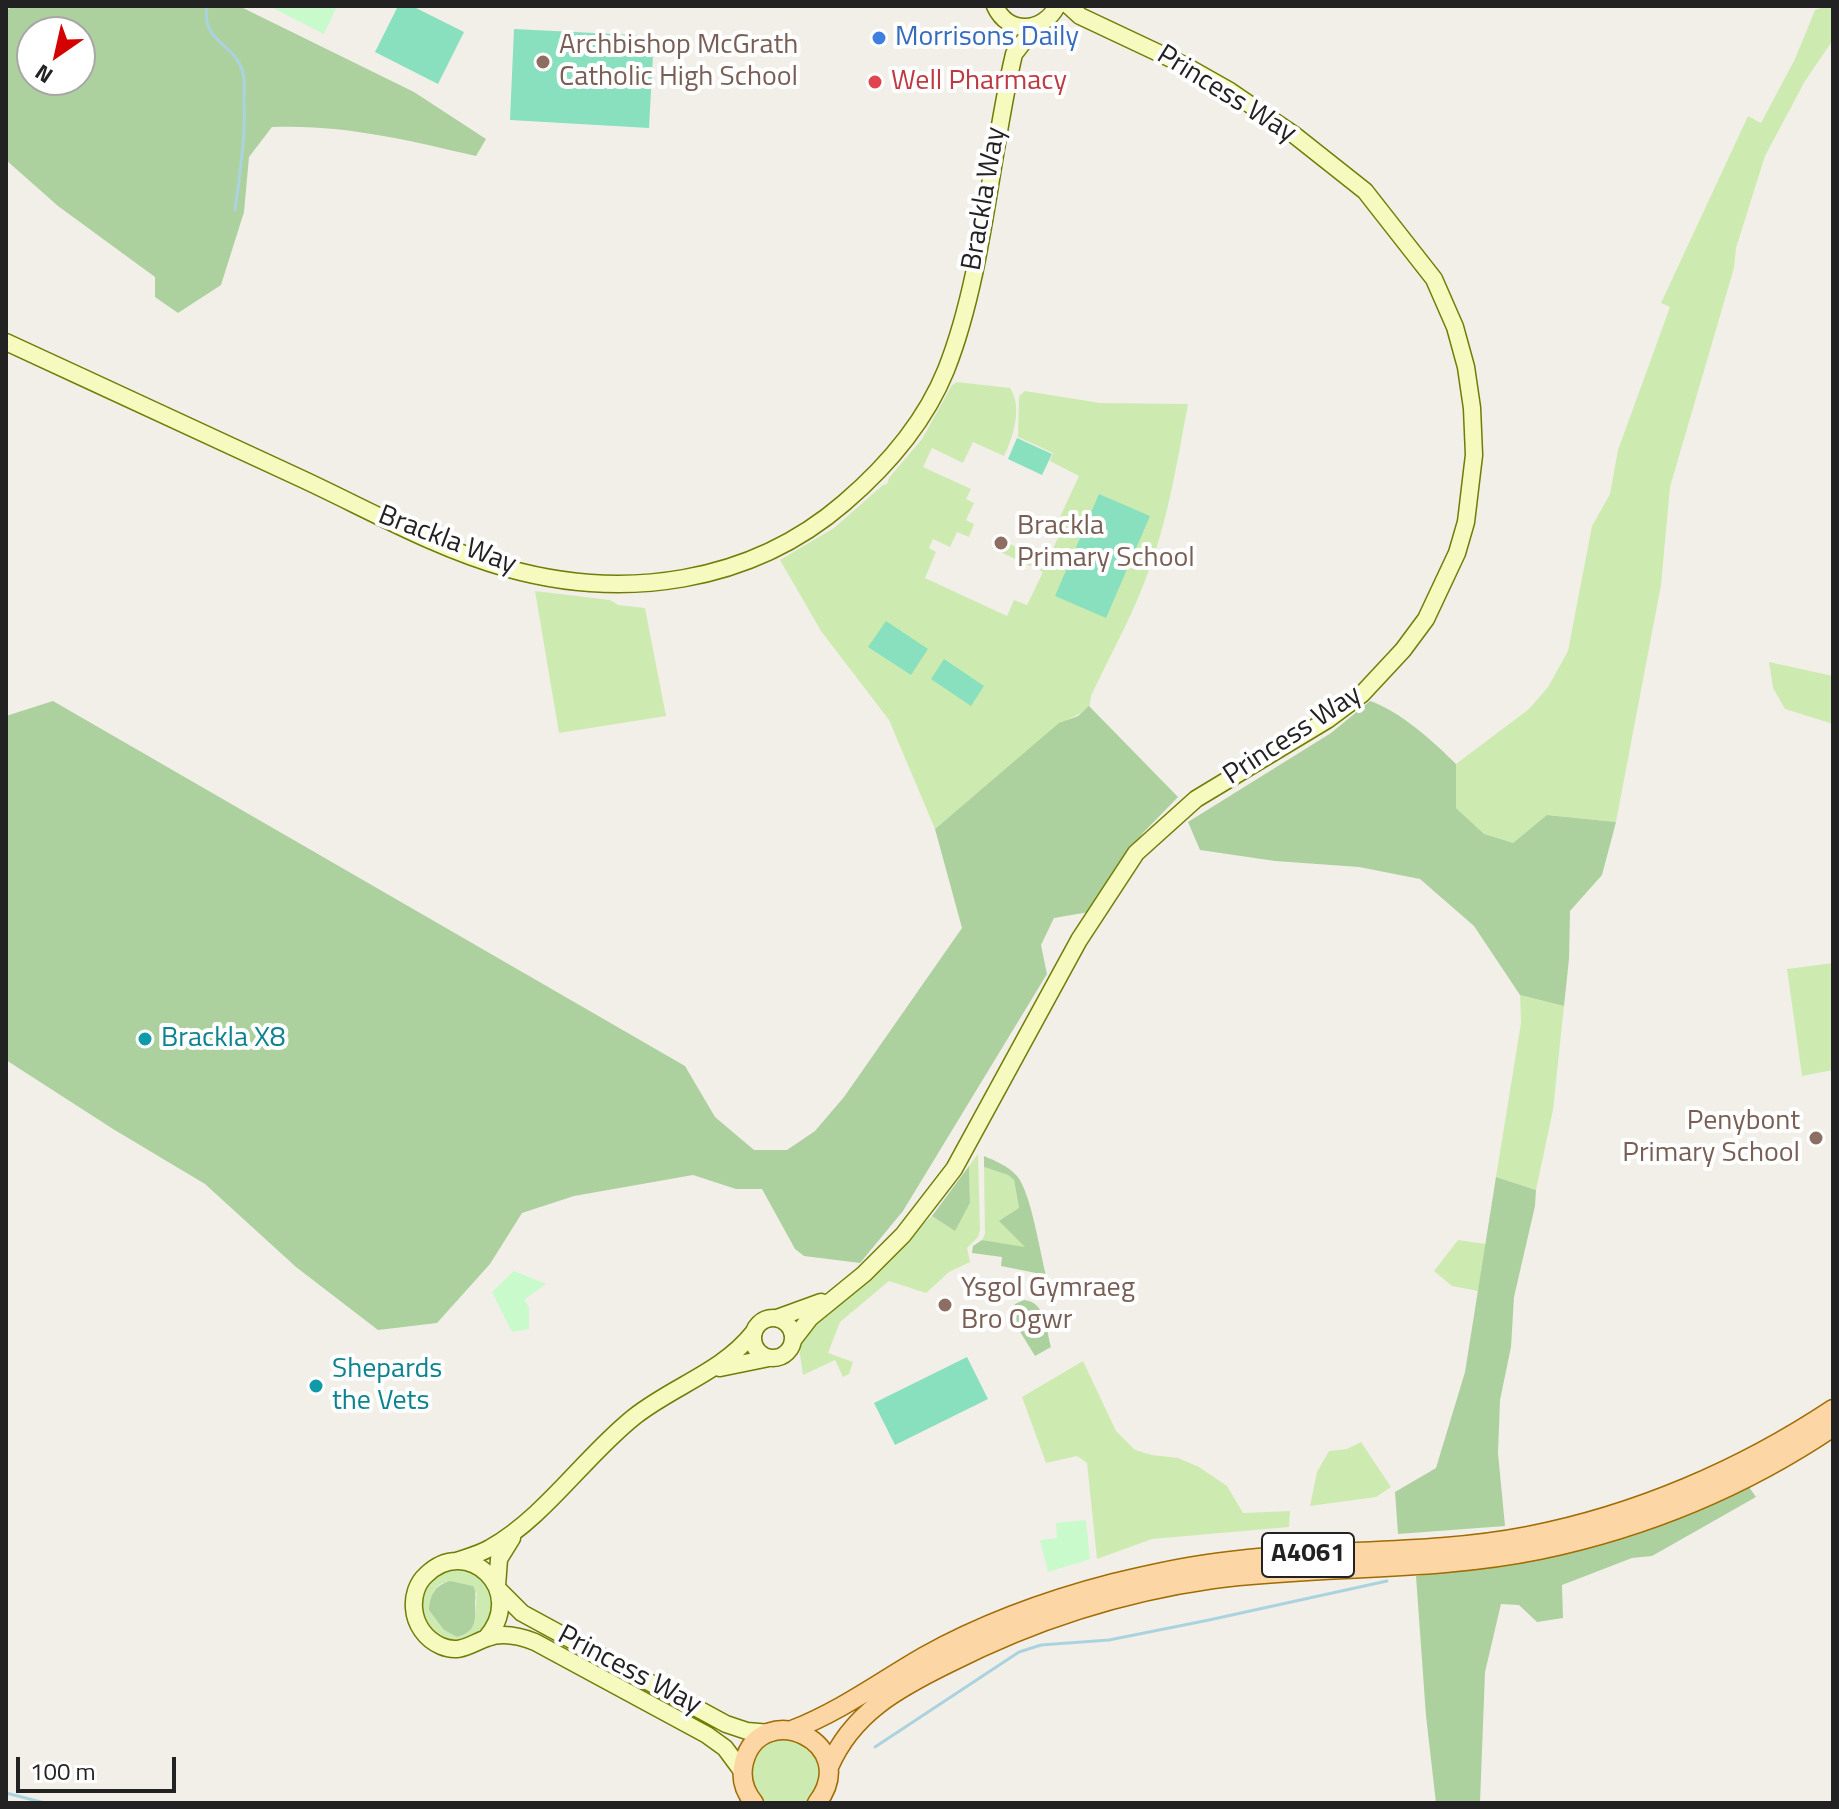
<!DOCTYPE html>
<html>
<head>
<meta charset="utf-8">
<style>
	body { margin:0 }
	#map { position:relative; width:1839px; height:1809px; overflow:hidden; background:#f2efe9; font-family:"Titillium Web",sans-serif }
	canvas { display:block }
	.frame { position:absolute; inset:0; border:8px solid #222; pointer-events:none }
	.north { position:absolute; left:16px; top:16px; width:80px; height:80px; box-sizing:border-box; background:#fff; border:2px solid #a7a7a7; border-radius:50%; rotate:214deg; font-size:22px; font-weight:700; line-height:32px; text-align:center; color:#222 }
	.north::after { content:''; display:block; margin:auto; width:28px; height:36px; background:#d40000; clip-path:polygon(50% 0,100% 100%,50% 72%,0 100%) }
	.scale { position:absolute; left:16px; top:1757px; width:160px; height:36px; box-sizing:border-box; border:4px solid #222; border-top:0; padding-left:10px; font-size:24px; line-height:28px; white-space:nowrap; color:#222; -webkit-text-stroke:6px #fff; paint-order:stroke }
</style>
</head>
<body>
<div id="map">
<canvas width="1839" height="1809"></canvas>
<div class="frame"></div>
<div class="north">N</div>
<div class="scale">100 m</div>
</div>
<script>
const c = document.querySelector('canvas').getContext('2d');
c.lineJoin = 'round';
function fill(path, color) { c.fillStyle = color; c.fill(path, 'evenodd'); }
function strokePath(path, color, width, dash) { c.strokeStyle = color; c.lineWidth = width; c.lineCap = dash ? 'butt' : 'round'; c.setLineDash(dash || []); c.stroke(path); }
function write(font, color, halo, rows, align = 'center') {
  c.font = font + ' "Titillium Web",sans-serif'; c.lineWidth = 8; c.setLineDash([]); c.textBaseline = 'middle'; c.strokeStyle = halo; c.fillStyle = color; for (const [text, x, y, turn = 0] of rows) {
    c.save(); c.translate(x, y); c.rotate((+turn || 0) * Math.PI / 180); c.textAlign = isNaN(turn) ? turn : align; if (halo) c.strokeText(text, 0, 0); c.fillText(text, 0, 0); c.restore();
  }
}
fill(new Path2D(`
	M 1826,6 L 1833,6 L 1833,40 L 1805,81 L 1765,156 L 1736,248 L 1734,268 L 1670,487 L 1661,585 L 1616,822 L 1548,815 L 1512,844 L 1483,834 L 1456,808 L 1456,797 L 1447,782 L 1456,764 L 1529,709 L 1548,687 L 1568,651 L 1592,526 L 1610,494 L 1618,450 L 1670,307 L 1661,303 L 1748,116 L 1761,123 L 1795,59 L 1815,10 Z
	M 957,382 L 1010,388 C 1023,406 1013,438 1004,456 L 973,442 L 963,463 L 932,448 L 923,467 L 971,489 L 966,499 L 974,503 L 966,520 L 974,524 L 969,537 L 957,532 L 950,547 L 933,539 L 929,548 L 936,552 L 925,578 L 1007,616 L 1014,600 L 1027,605 L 1043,572 L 992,548 L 997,538 L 1047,561 L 1065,523 L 1059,519 L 1079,476 L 1050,461 L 1053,453 L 1018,437 L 1019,396 L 1025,391 L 1100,403 L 1188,404 C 1177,462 1168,522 1146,578 C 1131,619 1109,657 1091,696 L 1089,709 L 1059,724 L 935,829 L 889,720 L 821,631 L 780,560 L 834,528 L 883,485 L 887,484 L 889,478 L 922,439 L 952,385 Z
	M 535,591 L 610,600 L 618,605 L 645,608 L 666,716 L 559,733 Z
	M 1769,662 L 1833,676 L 1833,724 L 1785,709 L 1773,688 Z
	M 1833,963 L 1833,1070 L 1802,1076 L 1787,969 Z
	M 1520,995 L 1564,1006 L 1553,1110 L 1536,1190 L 1496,1177 L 1521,1023 Z
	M 978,1154 L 980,1230 L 978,1237 L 967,1248 L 970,1262 L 949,1272 L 926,1293 L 889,1281 L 840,1322 L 828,1353 L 853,1362 L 849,1374 L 843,1377 L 835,1360 L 803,1375 L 799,1348 L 801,1338 L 932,1216 L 955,1230 L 970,1203 L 969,1166 Z
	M 984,1167 L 1008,1175 L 1014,1180 L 1026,1248 L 982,1240 L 985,1234 Z
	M 1458,1240 L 1486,1244 L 1478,1291 L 1452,1286 L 1434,1271 Z
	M 1083,1361 L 1116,1431 L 1135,1450 L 1152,1455 L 1178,1458 L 1199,1467 L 1227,1486 L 1243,1513 L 1290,1511 L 1289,1527 L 1152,1539 L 1097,1559 L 1087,1463 L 1077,1456 L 1046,1463 L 1022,1397 Z
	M 1361,1442 L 1391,1487 L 1376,1497 L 1310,1506 L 1317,1472 L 1329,1451 L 1347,1449 Z
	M 457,1569 C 504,1575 502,1640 456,1640 C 411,1641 409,1574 457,1569 ZM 450,1581 L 477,1593 C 474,1612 480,1631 457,1637 L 444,1630 L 433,1592 L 440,1584 Z
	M 775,1739 C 781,1739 789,1738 795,1740 C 824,1746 827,1785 808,1803 L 764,1803 C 750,1790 744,1765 759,1750 C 763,1746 770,1742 775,1739 Z`), '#cdebb0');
fill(new Path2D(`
	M 12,6 L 239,6 L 414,92 L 486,139 L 476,156 C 408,140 342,124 272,127 L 249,157 L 244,212 L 221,285 L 178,313 L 155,297 L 155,277 L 58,206 L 6,160 L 6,11 ZM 80,32 L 80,80 L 32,80 L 32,32 Z
	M 53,701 L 685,1066 L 715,1117 L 754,1150 L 787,1150 L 815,1131 L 844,1097 L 962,928 L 935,829 L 1059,723 L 1078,716 L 1089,706 L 1178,797 L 1142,834 L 1089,912 L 1054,918 L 1041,945 L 1047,974 L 903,1211 L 860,1263 L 804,1256 L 795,1249 L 762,1189 L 736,1189 L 693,1175 L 574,1196 L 522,1213 L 490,1264 L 437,1323 L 378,1330 L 296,1267 L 205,1184 L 113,1129 L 6,1060 L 6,716 Z
	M 1370,701 C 1400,711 1434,742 1456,764 L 1456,808 L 1484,834 L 1513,843 L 1547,815 L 1616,822 L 1602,875 L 1570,911 L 1569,959 L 1564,1006 L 1520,995 L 1474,926 L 1420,879 L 1359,867 L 1275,861 L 1200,850 L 1188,822 L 1331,733 Z
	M 984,1156 C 996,1161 1008,1166 1017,1176 C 1031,1192 1040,1253 1046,1275 L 1001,1266 L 1002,1257 L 972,1253 L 973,1246 L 982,1240 L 1025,1247 L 999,1221 L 1019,1208 L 1014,1180 L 1008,1175 L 984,1167 Z
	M 969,1166 L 970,1203 L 955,1231 L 932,1216 Z
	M 1496,1177 L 1536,1190 L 1535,1206 L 1514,1297 L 1511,1347 L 1500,1400 L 1498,1453 L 1505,1526 L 1398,1534 L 1395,1492 L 1436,1468 L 1465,1372 Z
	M 1024,1300 C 1046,1302 1046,1329 1051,1347 L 1035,1356 L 1011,1317 L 1015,1304 Z
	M 1749,1487 L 1756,1497 L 1652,1556 L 1632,1558 L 1562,1585 L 1563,1618 L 1537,1622 L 1519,1605 L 1501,1604 L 1485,1672 L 1480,1803 L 1436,1803 L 1426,1716 L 1416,1576 L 1574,1552 L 1643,1531 Z
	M 450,1581 L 473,1586 C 477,1594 475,1597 475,1605 C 476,1622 475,1632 457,1637 L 444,1630 L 429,1610 C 430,1595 435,1585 450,1581 Z`), '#add19e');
fill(new Path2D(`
	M 269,6 L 337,6 L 324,34 Z
	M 514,1271 L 546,1284 L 524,1300 L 529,1307 L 529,1329 L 512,1332 L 492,1292 Z
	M 1086,1520 L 1090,1559 L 1048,1572 L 1040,1540 L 1057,1538 L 1056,1523 Z`), '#c8facc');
fill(new Path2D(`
	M 398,6 L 412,6 L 464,32 L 438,84 L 375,52 Z
	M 514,29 L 654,36 L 649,128 L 510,120 Z
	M 1017,438 L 1052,454 L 1042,475 L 1008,459 Z
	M 1099,494 L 1150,516 L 1106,618 L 1055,596 Z
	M 886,621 L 928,649 L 911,675 L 868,647 Z
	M 944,659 L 984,686 L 971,706 L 931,679 Z
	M 967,1357 L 988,1399 L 895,1445 L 874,1403 Z`), '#88e0be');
strokePath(new Path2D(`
	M 207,6 C 201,44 235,42 243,73 C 245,80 244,90 244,98 C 246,136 240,172 235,210
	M 875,1747 L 1019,1652 L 1041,1645 L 1109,1640 L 1209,1620 L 1387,1581
	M 6,1793 L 45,1803`), '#aad3df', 3);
const secondary = new Path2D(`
	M 995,6 C 1008,35 1043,33 1057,6
	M 6,342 C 104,387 201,433 300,478 C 367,509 435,548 506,568 C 623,601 750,584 844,503 C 886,467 925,422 946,370 C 984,274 990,156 1014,54 L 1035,27
	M753 1338a20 20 0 1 1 40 0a20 20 0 1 1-40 0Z
	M 777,1318 L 821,1302
	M 793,1340 L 810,1318 L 864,1274 L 903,1235 L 954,1169 L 1079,940 L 1136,853 L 1196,799 L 1327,720 L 1362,694 L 1403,650 L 1426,619 L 1457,553 L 1466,522 L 1474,455 L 1472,408 L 1466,367 L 1455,327 L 1434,279 L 1365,191 L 1293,134 L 1230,91 L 1184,65 L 1080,16 L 1069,6
	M 720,1368 L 769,1358
	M 456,1561 C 468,1557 480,1554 490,1548 C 545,1517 585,1456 634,1417 C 673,1386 722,1372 753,1333
	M 497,1586 L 499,1559 L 512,1538
	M 499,1590 L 522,1613 L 726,1724 L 747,1731 L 770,1733
	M 486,1638 C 528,1591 467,1534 426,1575 C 417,1583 413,1596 414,1608 C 415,1624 425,1639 441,1646 C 460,1654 470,1644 487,1638 C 502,1632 520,1636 535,1642 L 707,1735 L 725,1748 L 742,1771`);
const primary = new Path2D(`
	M 792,1730 C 839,1712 880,1682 923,1657 C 984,1623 1048,1600 1114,1583 C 1148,1575 1181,1567 1215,1563 C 1319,1548 1425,1556 1528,1536 C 1636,1515 1741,1470 1833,1409
	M 829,1767 C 852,1713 898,1688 949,1663 C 1031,1621 1121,1592 1213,1579 C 1321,1565 1432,1572 1539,1550 C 1644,1528 1744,1487 1833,1427
	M 754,1803 C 744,1791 740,1778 744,1762 C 761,1697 863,1742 817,1803`);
strokePath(secondary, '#707d05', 19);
strokePath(primary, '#a06b00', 21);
strokePath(secondary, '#f7fabf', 16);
strokePath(primary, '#fcd6a4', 18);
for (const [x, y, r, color] of [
	[879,38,8,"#3f7fe0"],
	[543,62,8,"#8d6e63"],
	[875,82,8,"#e0444e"],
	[1001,543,8,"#8d6e63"],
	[145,1039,8,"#0f9aa8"],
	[1816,1138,8,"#8d6e63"],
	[945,1305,8,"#8d6e63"],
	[316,1386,8,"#0f9aa8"]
]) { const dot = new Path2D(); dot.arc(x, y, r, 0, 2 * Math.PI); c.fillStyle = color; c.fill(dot); strokePath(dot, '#fff', 3); }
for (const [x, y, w] of [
	[1308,1555,92]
]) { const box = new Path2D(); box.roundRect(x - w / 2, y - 22, w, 44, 6); c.fillStyle = '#fff'; c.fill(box); strokePath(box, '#222', 2); }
write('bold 26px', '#222', null, [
	["A4061",1308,1555]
]);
write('28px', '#366cbe', '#fff', [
	["Morrisons Daily",895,38]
], 'left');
write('28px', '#785e54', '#fff', [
	["Archbishop McGrath",559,46],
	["Catholic High School",559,78],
	["Brackla",1017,527],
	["Primary School",1017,559],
	["Penybont",1800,1122,"right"],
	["Primary School",1800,1154,"right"],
	["Ysgol Gymraeg",961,1289],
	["Bro Ogwr",961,1321]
], 'left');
write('28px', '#be3a42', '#fff', [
	["Well Pharmacy",891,82]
], 'left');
write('28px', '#222', '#fff', [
	["Princess Way",1226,95,32],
	["Brackla Way",985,199,-80],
	["Brackla Way",447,541,21],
	["Princess Way",1293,736,-33],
	["Princess Way",629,1671,28]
]);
write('28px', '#0d838f', '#fff', [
	["Brackla X8",161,1039],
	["Shepards",332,1370],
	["the Vets",332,1402]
], 'left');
</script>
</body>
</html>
